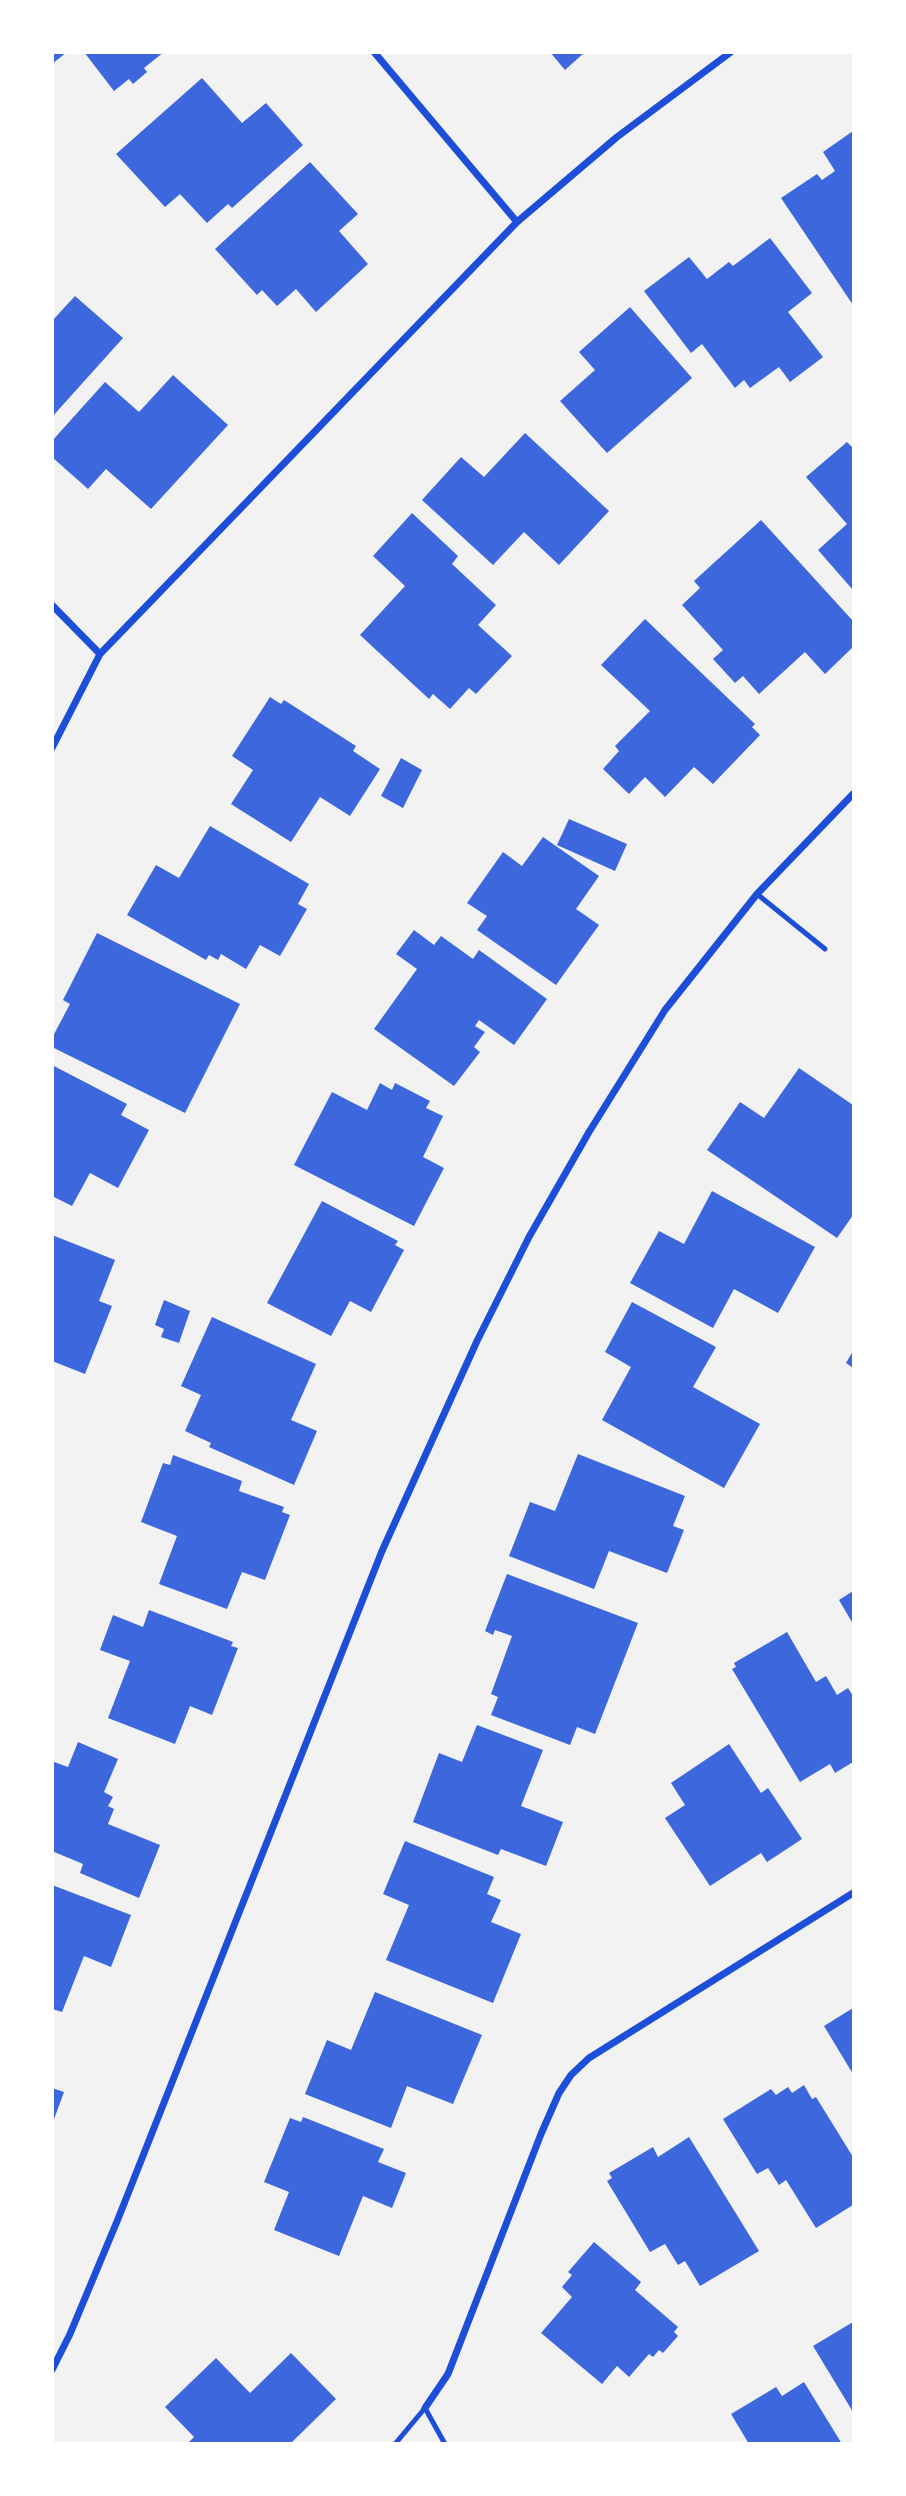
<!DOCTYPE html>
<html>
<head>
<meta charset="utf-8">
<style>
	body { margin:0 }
	#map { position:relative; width:906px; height:2496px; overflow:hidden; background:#f2f2f2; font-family:"PT Sans",sans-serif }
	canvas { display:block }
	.frame { position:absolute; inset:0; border:54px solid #fff; pointer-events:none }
</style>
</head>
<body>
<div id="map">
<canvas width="906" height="2496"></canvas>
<div class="frame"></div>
</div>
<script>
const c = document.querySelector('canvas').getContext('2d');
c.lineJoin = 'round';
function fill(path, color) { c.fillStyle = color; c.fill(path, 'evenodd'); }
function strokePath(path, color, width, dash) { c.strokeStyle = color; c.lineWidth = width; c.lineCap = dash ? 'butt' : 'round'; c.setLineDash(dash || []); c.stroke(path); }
fill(new Path2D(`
	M 52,52 L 67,52 L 52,64 Z
	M 84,52 L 164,52 L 144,68 L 147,72 L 133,84 L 129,79 L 114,91 Z
	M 550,52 L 585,52 L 565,70 Z
	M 202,78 L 242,123 L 266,103 L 303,145 L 232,208 L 228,204 L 207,223 L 180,194 L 165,207 L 116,154 Z
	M 853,131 L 853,305 L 781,198 L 817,174 L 822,180 L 835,171 L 823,152 Z
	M 310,162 L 358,214 L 339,231 L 368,264 L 316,312 L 296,289 L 277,306 L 262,290 L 257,295 L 215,249 Z
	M 770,238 L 812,293 L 788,312 L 823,357 L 790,382 L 779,367 L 750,388 L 744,380 L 735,388 L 702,344 L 691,353 L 644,291 L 689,257 L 707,279 L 729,262 L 733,266 Z
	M 75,296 L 123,338 L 52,417 L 52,321 Z
	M 630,307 L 692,378 L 607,453 L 560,401 L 595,370 L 579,352 Z
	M 173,375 L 228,425 L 151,509 L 106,469 L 88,489 L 52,457 L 52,441 L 105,382 L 139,412 Z
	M 525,433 L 609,511 L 559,565 L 524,532 L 493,565 L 422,500 L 461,457 L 484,477 Z
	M 847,442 L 853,448 L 853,590 L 818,550 L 847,524 L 806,477 Z
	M 412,513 L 458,556 L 452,564 L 496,605 L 478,625 L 512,656 L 476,694 L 469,688 L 450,709 L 433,694 L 429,699 L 360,635 L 405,586 L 373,556 Z
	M 761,520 L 853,621 L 853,647 L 825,674 L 805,652 L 759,694 L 743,676 L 735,683 L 713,659 L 723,650 L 682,605 L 700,588 L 694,581 Z
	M 645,619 L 755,724 L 752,727 L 760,735 L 713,784 L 694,767 L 665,797 L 645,777 L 629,794 L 603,769 L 619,751 L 615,746 L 650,711 L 601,665 Z
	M 270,697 L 281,704 L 284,700 L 356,746 L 353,751 L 380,769 L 350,816 L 320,797 L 291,842 L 231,804 L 253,770 L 232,756 Z
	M 401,758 L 422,770 L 403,808 L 381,796 Z
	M 569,819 L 627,844 L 615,871 L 557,845 Z
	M 210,826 L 309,884 L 298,904 L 307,909 L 280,956 L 260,945 L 246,969 L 221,954 L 218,960 L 209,955 L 206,960 L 127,915 L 156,865 L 179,878 Z
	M 543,837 L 599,876 L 576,909 L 599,925 L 556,985 L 477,930 L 487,916 L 467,903 L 503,852 L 522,866 Z
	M 414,930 L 434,945 L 441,936 L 473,959 L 479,950 L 547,999 L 514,1045 L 479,1020 L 475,1026 L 485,1032 L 474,1047 L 480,1052 L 454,1086 L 374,1029 L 417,969 L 396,954 Z
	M 97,933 L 240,1004 L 185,1113 L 52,1047 L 52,1038 L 70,1004 L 63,1000 Z
	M 52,1065 L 127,1104 L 121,1115 L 149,1130 L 118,1188 L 90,1173 L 72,1206 L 52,1196 Z
	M 799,1068 L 853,1105 L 853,1215 L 837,1238 L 707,1150 L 740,1102 L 764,1118 Z
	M 380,1083 L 392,1090 L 395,1083 L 430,1101 L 426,1108 L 443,1116 L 423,1157 L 444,1168 L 414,1226 L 294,1165 L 332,1092 L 367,1110 Z
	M 712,1191 L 815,1247 L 778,1313 L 734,1289 L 713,1328 L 630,1283 L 659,1231 L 684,1244 Z
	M 322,1201 L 398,1241 L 395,1245 L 404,1250 L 371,1312 L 350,1301 L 331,1336 L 267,1303 Z
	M 52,1235 L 115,1260 L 99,1301 L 112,1306 L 85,1374 L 52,1361 Z
	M 164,1300 L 190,1311 L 179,1343 L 161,1337 L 164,1329 L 155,1325 Z
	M 632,1302 L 716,1347 L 693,1387 L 760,1424 L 724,1488 L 602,1420 L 631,1367 L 605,1352 Z
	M 212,1317 L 316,1364 L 291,1420 L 317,1431 L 294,1485 L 209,1447 L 211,1443 L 185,1431 L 201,1395 L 181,1386 Z
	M 853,1351 L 853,1368 L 846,1363 Z
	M 578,1454 L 685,1496 L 673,1526 L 684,1530 L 667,1573 L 609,1551 L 594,1589 L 509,1556 L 530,1502 L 555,1511 Z
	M 173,1455 L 242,1481 L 239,1491 L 284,1507 L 282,1512 L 290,1515 L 265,1580 L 242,1572 L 227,1609 L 159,1584 L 177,1536 L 141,1522 L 163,1463 L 170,1465 Z
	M 507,1574 L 638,1623 L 595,1734 L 577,1727 L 570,1745 L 491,1715 L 498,1697 L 491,1694 L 512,1636 L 495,1630 L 493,1635 L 485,1631 Z
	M 853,1591 L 853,1624 L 839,1600 Z
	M 149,1610 L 233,1642 L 231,1646 L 238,1648 L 212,1715 L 190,1706 L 175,1744 L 108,1718 L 130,1661 L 100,1650 L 113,1615 L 143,1627 Z
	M 787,1632 L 816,1682 L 826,1676 L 837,1695 L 848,1688 L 853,1696 L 853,1762 L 835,1773 L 830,1764 L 800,1782 L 732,1669 L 736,1667 L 734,1663 Z
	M 477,1725 L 543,1750 L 521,1806 L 563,1822 L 546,1866 L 501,1849 L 498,1855 L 413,1822 L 439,1753 L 462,1762 Z
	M 78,1742 L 118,1759 L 104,1792 L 113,1797 L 108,1806 L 114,1809 L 108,1824 L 160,1845 L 139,1898 L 80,1873 L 83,1864 L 52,1851 L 52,1764 L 54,1762 L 68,1767 Z
	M 729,1744 L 761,1793 L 768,1788 L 802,1839 L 767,1862 L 761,1853 L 710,1886 L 665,1818 L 685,1805 L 671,1783 Z
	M 405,1841 L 494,1877 L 487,1894 L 501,1900 L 491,1922 L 521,1934 L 493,2003 L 386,1960 L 409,1905 L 383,1894 Z
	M 52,1885 L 131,1915 L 111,1967 L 84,1956 L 62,2012 L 52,2009 Z
	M 375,1992 L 482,2035 L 453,2104 L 407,2086 L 391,2128 L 305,2094 L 327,2040 L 351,2050 Z
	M 853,2008 L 853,2074 L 824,2026 Z
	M 804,2085 L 812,2099 L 816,2097 L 853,2157 L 853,2205 L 816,2228 L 786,2180 L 779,2185 L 768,2168 L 757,2174 L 723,2119 L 771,2089 L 776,2095 L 788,2087 L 792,2093 Z
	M 52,2088 L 64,2092 L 53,2122 L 52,2122 Z
	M 303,2117 L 384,2149 L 378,2162 L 406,2173 L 392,2208 L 363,2196 L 339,2256 L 274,2230 L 289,2192 L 264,2182 L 290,2118 L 301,2122 Z
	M 689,2137 L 759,2251 L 700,2286 L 685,2261 L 678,2265 L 665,2244 L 650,2252 L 607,2181 L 612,2178 L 609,2173 L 653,2147 L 658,2157 Z
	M 594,2242 L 641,2282 L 635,2290 L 678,2327 L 674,2332 L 678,2336 L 663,2353 L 659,2350 L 653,2357 L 649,2354 L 629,2377 L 617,2366 L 602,2384 L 541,2333 L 572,2297 L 562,2287 L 572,2275 L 568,2272 Z
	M 853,2322 L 853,2412 L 813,2346 Z
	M 291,2353 L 336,2399 L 290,2444 L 187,2444 L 194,2437 L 165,2407 L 216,2358 L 250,2393 Z
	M 804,2382 L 842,2444 L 749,2444 L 731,2414 L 776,2387 L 782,2396 Z`), '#3d67dc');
strokePath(new Path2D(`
	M 757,894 L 825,949
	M 395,2444 L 425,2408 L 445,2444`), '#1d4ed8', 5);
strokePath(new Path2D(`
	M 374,52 L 517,222
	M 52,605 L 100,654
	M 52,748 L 100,654 L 517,222 L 617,137 L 731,52
	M 52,2370 L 70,2334 L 118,2219 L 382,1551 L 477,1341 L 529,1237 L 589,1132 L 665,1010 L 757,894 L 853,794
	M 425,2408 L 448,2374 L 541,2134 L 559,2093 L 571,2075 L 589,2058 L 853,1893`), '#1d4ed8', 7);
</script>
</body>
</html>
